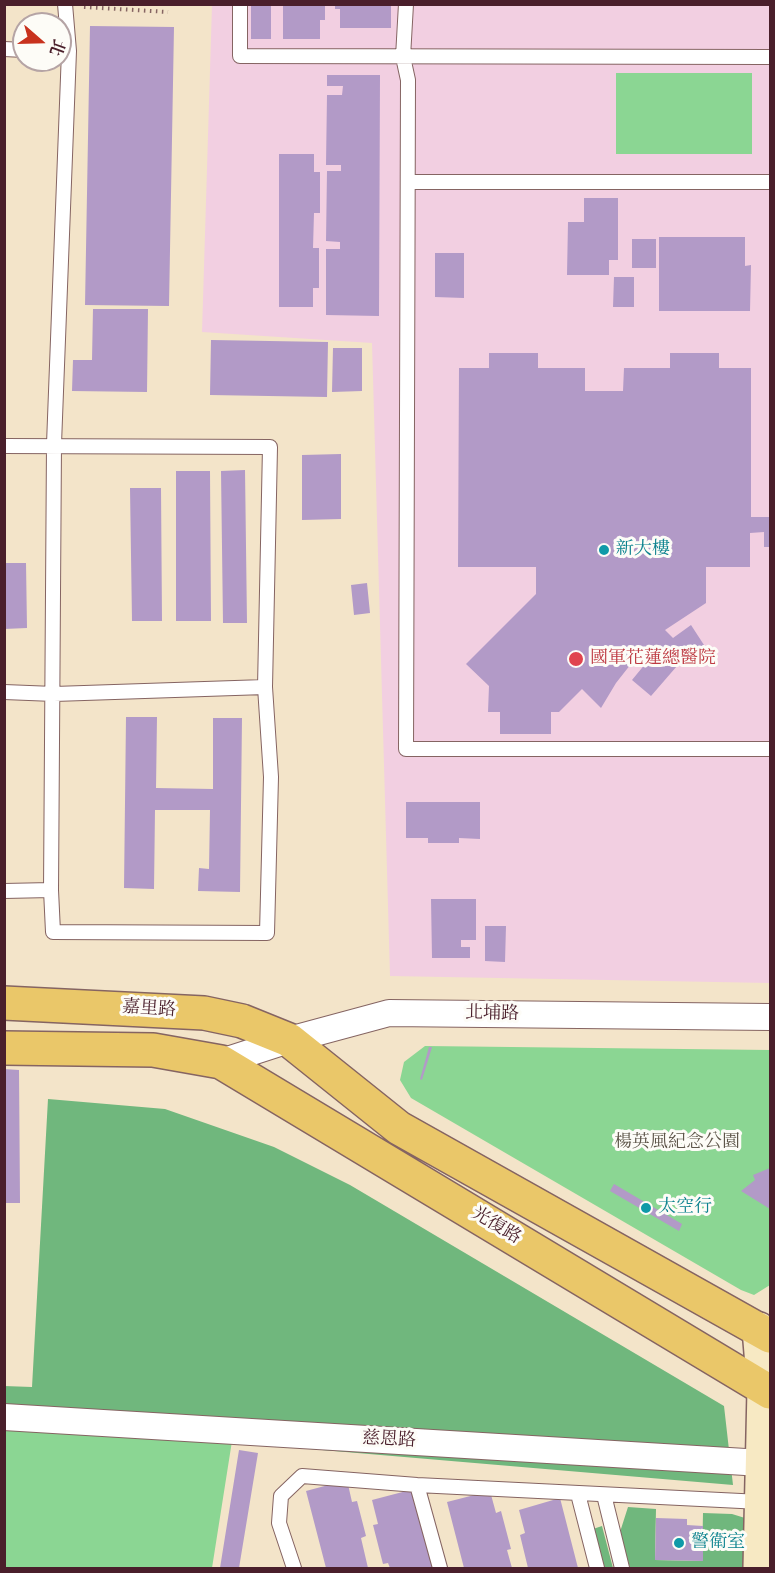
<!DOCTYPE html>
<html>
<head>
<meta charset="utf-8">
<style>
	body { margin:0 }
	#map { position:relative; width:775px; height:1573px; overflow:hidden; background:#f3e4c9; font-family:"Libre Bodoni","Noto Serif TC",serif }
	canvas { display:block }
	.frame { position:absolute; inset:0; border:6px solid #4a1f2b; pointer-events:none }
	.north { position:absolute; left:12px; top:12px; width:60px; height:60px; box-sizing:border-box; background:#fdfcf7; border:2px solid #b5a4a5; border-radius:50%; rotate:110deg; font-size:16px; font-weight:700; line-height:24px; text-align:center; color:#4a1f2b }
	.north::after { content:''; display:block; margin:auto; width:21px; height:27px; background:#c8321e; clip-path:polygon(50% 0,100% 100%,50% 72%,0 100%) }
</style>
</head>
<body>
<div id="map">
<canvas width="775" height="1573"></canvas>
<div class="frame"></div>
<div class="north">北</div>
</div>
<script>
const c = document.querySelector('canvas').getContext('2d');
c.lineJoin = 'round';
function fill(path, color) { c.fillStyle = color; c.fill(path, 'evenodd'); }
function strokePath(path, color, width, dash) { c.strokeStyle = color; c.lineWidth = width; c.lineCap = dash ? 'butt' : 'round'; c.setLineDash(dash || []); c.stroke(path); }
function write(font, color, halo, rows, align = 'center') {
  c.font = font + ' "Libre Bodoni","Noto Serif TC",serif'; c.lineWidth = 6; c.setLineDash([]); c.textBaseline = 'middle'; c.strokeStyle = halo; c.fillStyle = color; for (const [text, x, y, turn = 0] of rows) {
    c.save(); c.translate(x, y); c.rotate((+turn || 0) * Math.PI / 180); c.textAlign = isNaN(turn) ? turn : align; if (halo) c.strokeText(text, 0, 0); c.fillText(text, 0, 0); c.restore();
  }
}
fill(new Path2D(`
	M 212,5 L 770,5 L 770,983 L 390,976 L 372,343 L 202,332 Z`), '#f2cfe1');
fill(new Path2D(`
	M 616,73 L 752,73 L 752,154 L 616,154 Z
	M 425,1046 L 770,1050 L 770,1285 L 754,1295 L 741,1290 L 411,1098 L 400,1080 L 404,1062 Z
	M 4,1423 L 232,1441 L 212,1568 L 5,1568 Z`), '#8bd693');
fill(new Path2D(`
	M 48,1099 L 165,1109 L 274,1147 L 350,1185 L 724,1406 L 733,1485 L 5,1423 L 4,1386 L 32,1387 Z
	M 628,1507 L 656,1509 L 655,1560 L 702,1561 L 703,1513 L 732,1514 L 745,1518 L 745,1568 L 630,1568 L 620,1532 Z
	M 602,1526 L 613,1568 L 604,1568 L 593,1529 Z`), '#70b77d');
fill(new Path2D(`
	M 251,4 L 271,4 L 271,39 L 251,39 Z
	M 283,4 L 325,4 L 325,20 L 320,20 L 320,39 L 283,39 Z
	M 335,4 L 391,4 L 391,28 L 340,28 L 340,9 L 335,9 Z
	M 90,26 L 174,27 L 169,306 L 85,305 Z
	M 327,75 L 380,75 L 379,316 L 326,315 L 326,249 L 340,249 L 340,242 L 326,241 L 327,171 L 341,171 L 341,165 L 326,165 L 327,95 L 342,95 L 343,86 L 327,86 Z
	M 279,154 L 314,154 L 314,172 L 320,172 L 320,213 L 314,213 L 313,248 L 319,248 L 319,288 L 313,288 L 313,307 L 279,307 Z
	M 584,198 L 618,198 L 618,260 L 609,260 L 609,275 L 567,275 L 568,222 L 584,222 Z
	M 659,237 L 745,237 L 745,266 L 751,265 L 750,311 L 659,311 Z
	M 632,239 L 656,239 L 656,268 L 632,268 Z
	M 435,253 L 464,253 L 464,298 L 435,297 Z
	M 614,277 L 634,277 L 634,307 L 613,307 Z
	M 93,309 L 148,309 L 147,392 L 72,391 L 73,360 L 92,360 Z
	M 211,340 L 328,342 L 327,397 L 210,395 Z
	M 333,348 L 362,348 L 362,391 L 332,392 Z
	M 489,353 L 538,353 L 538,368 L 585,368 L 585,391 L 623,391 L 624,368 L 670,368 L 670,353 L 719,353 L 719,368 L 751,368 L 751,517 L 770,517 L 770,547 L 764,547 L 764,532 L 750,533 L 750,567 L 706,567 L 706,603 L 665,630 L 673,638 L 691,625 L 704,645 L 677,666 L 651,696 L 632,680 L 646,663 L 638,655 L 616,683 L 601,708 L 582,689 L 559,712 L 551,712 L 551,734 L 500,734 L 500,712 L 488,712 L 489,686 L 466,664 L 536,594 L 536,567 L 458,567 L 459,368 L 489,368 Z
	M 341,454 L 341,519 L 302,520 L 302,455 Z
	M 245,470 L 247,623 L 223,623 L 221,471 Z
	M 176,471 L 210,471 L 211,621 L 176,621 Z
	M 130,488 L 161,488 L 162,621 L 132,621 Z
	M 4,563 L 26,563 L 27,628 L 4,629 Z
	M 367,583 L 370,613 L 354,615 L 351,585 Z
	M 126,717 L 157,717 L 156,788 L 213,789 L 213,718 L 242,718 L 240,892 L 198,891 L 199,868 L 209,869 L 210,810 L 155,810 L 154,889 L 124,888 Z
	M 406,802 L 480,802 L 480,839 L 459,838 L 459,843 L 428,843 L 428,838 L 406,838 Z
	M 431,899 L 476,899 L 476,940 L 461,940 L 461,947 L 470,947 L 470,958 L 432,958 Z
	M 485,926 L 506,926 L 505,962 L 485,961 Z
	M 429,1047 L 432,1047 L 422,1080 L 420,1079 Z
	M 4,1069 L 19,1070 L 20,1203 L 4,1203 Z
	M 770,1168 L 770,1209 L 741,1191 L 755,1180 L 753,1175 Z
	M 614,1184 L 682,1224 L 679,1231 L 610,1191 Z
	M 239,1450 L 258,1453 L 239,1568 L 220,1568 Z
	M 347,1480 L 352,1502 L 357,1501 L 366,1536 L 361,1538 L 368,1568 L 326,1568 L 306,1491 Z
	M 414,1489 L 435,1568 L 390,1568 L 388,1563 L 383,1564 L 373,1525 L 378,1524 L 372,1500 Z
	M 490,1491 L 496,1513 L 501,1511 L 511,1549 L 507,1550 L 512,1568 L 464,1568 L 447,1502 Z
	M 560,1498 L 578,1568 L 528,1568 L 520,1535 L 525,1533 L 519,1510 Z
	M 656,1518 L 687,1519 L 687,1525 L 703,1526 L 703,1561 L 655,1560 Z`), '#b29ac7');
const lane = new Path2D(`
	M 240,4 L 240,56 L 770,57
	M 406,4 L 403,57 L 408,80 L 406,749 L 770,749
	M 4,49 L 24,50
	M 408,182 L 770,182
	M 4,446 L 270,447 L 265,687 L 271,777 L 267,933 L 53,932 L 51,890
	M 4,692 L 54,694 L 265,687
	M 4,891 L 51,890 L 54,444 L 69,51 L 65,4
	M 417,1485 L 440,1568
	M 578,1494 L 597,1568
	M 604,1495 L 622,1568
	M 294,1568 L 279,1523 L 281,1496 L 302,1476 L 417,1485 L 761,1502`);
const street = new Path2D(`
	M 221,1062 L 289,1040 L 389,1013 L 770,1017
	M 4,1417 L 762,1463 L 770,1456`);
const secondary = new Path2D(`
	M 759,1329 L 764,1389 L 760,1568`);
const primary = new Path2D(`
	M 4,1003 L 204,1013 L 242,1021 L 289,1040 L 399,1128 L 770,1336
	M 4,1048 L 153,1050 L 221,1062 L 770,1392`);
strokePath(lane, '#856462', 16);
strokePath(street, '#856462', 28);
strokePath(secondary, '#856462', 36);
strokePath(primary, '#856462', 36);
strokePath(new Path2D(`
	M 84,7 L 168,12`), '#856462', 4, [1.5, 4.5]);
strokePath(lane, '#fff', 14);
strokePath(street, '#fff', 26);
strokePath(secondary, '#f7e9c3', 33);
strokePath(primary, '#eac769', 33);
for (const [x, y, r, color] of [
	[604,550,6,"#0f9aa8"],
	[576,659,8,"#e0444e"],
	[646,1208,6,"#0f9aa8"],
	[679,1543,6,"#0f9aa8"]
]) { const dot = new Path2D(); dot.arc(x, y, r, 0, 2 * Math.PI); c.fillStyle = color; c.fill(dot); strokePath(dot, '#fdfcf7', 2); }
write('18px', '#0d838f', '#fdfcf7', [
	["新大樓",616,550],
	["太空行",658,1208],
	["警衛室",691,1543]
], 'left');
write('18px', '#be3a42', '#fdfcf7', [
	["國軍花蓮總醫院",590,659]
], 'left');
write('18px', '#4a1f2b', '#fdfcf7', [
	["嘉里路",149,1009,4],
	["北埔路",492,1014,1],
	["光復路",496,1226,31],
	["慈恩路",389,1440,3]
]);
write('18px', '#5e564a', '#fdfcf7', [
	["楊英風紀念公園",677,1143]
]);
</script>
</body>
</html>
